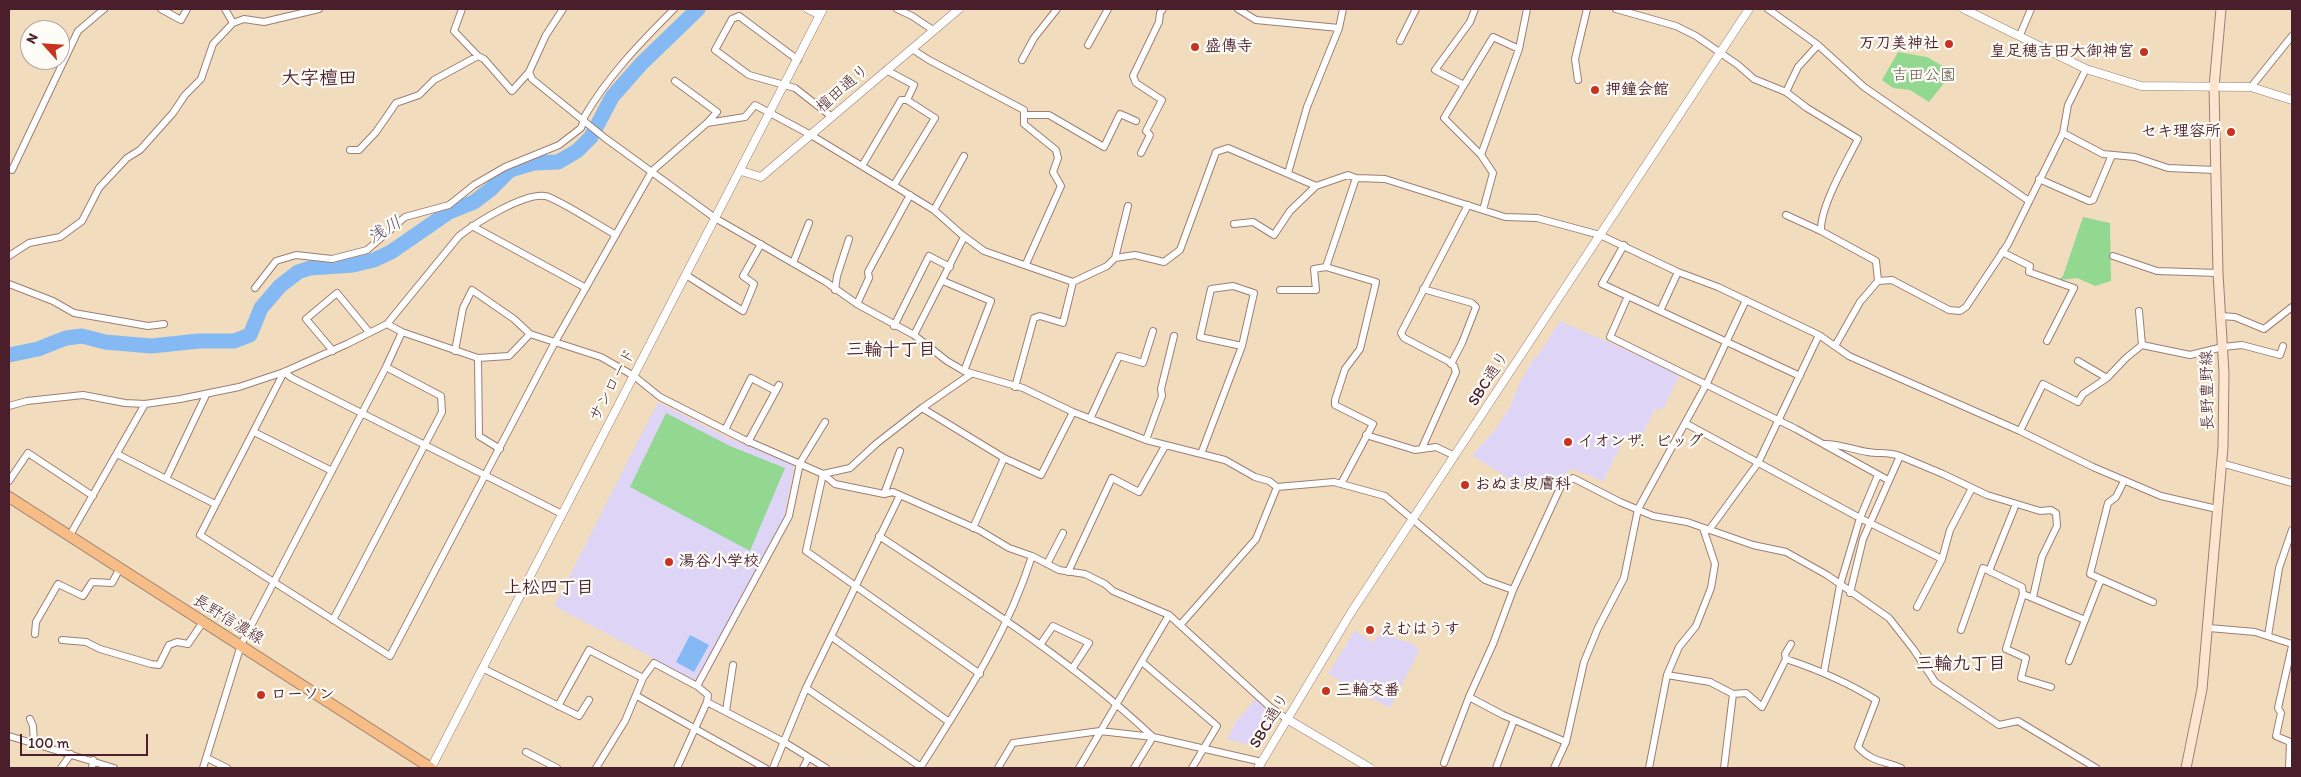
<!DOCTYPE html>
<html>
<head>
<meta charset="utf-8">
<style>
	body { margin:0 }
	#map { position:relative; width:2301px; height:777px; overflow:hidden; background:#f1ddbe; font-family:Itim,sans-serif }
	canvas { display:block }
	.frame { position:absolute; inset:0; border:10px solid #4a1f2b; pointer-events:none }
	.north { position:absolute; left:20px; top:20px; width:50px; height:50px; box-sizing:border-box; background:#fdfcf7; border:1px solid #b5a4a5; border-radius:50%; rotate:296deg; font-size:14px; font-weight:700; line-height:20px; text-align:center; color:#4a1f2b }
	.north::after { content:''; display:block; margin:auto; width:18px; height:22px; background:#c8321e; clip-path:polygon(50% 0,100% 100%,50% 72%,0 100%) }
	.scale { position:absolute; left:20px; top:734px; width:128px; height:22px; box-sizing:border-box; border:2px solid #4a1f2b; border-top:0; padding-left:6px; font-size:15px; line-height:18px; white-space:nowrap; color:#4a1f2b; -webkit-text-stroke:4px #fdfcf7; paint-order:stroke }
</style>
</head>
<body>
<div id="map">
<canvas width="2301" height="777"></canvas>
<div class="frame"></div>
<div class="north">N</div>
<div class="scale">100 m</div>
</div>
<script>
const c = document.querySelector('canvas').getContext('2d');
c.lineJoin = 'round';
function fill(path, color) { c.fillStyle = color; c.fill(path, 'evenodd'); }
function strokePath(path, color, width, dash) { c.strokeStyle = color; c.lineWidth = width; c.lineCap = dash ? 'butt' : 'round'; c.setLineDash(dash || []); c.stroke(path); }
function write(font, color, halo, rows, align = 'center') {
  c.font = font + ' Itim,"Klee One",sans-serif'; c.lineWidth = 4.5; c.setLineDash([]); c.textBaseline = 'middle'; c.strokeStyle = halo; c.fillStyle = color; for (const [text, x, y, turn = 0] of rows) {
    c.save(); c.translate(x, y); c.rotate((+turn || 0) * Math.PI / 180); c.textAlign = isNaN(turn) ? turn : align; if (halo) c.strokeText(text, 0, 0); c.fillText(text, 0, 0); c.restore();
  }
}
fill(new Path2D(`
	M 1560,321 L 1680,374 L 1664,407 L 1659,411 L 1655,409 L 1639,441 L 1626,435 L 1603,481 L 1572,469 L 1551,483 L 1530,483 L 1509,479 L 1472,455 L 1495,430 L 1510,407 L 1519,384 L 1535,356 L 1537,357 Z
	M 658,402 L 728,438 L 794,465 L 784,518 L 698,679 L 688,679 L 655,659 L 554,606 Z
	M 1382,629 L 1393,637 L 1415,645 L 1419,651 L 1390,708 L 1328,674 L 1355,630 L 1373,643 Z
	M 1255,699 L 1273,715 L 1256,747 L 1227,739 L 1235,723 Z`), '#ded5f6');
fill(new Path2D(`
	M 1898,52 L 1927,57 L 1953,72 L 1929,102 L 1910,90 L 1893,88 L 1882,80 Z
	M 2083,217 L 2110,223 L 2111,281 L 2095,286 L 2077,278 L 2059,280 L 2063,276 Z
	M 666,413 L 730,446 L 785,468 L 750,551 L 630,487 Z`), '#93d891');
fill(new Path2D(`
	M 690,635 L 709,645 L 694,672 L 676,662 Z`), '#84b9f3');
strokePath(new Path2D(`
	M 9,355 L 38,349 L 66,338 L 82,336 L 105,342 L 151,346 L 199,341 L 234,341 L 250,335 L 261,308 L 280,286 L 298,272 L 310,268 L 353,265 L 374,260 L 391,252 L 449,212 L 474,202 L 491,189 L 510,170 L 534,163 L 558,162 L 577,151 L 591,137 L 612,97 L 641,64 L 698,9`), '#84b9f3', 15);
const minor = new Path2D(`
	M 161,9 L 181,20 L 187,9
	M 225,9 L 233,23
	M 462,9 L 454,31 L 478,56
	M 897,9 L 912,16 L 933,30
	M 1238,9 L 1256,20 L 1339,28
	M 1616,9 L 1676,26 L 1696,36 L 1738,65 L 1754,79 L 1786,92 L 1807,108 L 1858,139 C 1847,161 1820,206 1821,231 L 1786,215
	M 1768,9 L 1818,45 L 1864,87 L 2029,201
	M 2020,35 L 2031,9
	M 1400,41 L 1416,9
	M 1088,45 L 1108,9
	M 912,49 L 929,60 L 1024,110 L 1024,124 L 1056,150 L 1058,158 L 1053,172 L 1061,186 L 1026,264
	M 798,60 L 739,16 L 732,19 L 715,50 L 749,75 L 795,88 L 832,117
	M 1022,60 L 1034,38 L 1057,9
	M 886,70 L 914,85 L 907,100
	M 529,72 L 532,79 L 605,138 L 715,218 L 826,282 L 857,304 L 914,335 L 947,361 L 964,371 L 1023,388 L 1073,412 L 1146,440 L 1225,460 L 1255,477 L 1269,481 L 1277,487 L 1334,482 L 1385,496 L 1485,580 L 1513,590
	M 1578,80 L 1575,59 L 1587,9
	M 675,81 L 717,112 L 707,123
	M 1464,85 L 1435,70 L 1470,22 L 1475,9
	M 2251,87 L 2292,36
	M 1786,92 L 1798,67 L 1818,45
	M 1024,115 L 1049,115 L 1104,147 L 1120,114 L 1136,121
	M 583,119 C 607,77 640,43 674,9
	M 2063,133 L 2103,154 L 2135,157 L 2168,168 L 2215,170
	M 350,150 L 359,150 L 376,132 L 396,103 L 419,95 L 434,80 L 478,56 L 484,59 L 512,91 L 529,72 L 546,35 L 563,9
	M 1141,153 L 1150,135 L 1146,131 L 1162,100 L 1136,83 L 1133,76 L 1159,22 L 1160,13 L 1163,9
	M 1481,155 L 1519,49
	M 862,166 L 901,100 L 907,100 L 935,118 L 894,185
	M 9,169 L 12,170 L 78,31 L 104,9
	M 1288,173 L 1307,107 L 1339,28 L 1343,9
	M 2039,179 L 2089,201 L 2093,200 L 2112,155
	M 934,210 L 964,156
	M 1483,210 L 1493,173 L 1481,155 L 1444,118 L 1493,37 L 1519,49 L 1527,9
	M 1234,224 L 1253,222 L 1274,235 L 1290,211 L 1316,186
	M 472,226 L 586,288
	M 1821,231 L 1876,261 L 1878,281
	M 1624,245 L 1602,284 L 1800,376
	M 2002,252 L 2030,266 L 2029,272 L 2074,288 L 2047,341
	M 9,256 L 29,243 L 60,237 L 82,221 L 99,188 L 127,158 L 140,150 L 173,113 L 185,95 L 201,79 L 213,44 L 233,23 L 244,19 L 264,22 L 319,9
	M 2113,256 L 2157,271 L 2218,273
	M 1115,258 L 1128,206
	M 793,263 L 809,223
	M 1326,267 L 1376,282 L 1360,349 L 1345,369 L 1335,400 L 1335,405 L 1373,424 L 1341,484
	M 686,275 L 743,311 L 754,284 L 743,276 L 761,244
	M 943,281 L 991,301 L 964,371
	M 9,284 L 53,301 L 74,313 L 148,326 L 164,324
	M 255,288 L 276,261 L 296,255 L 332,259 L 367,250 L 405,217 L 449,205 L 474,185 L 505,167 L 559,145 L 581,128 L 584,120
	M 1423,289 L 1472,303 L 1476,307 L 1462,343 L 1451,364
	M 835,290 L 837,276 L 849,239
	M 1280,290 L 1316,290 L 1314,269 L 1326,267 L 1356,178
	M 1628,296 L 1610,337 L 1796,429 L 1888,480
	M 857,304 L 869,278 L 868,272 L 910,195
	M 1660,311 L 1678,272
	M 2220,316 L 2235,317 L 2264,329 L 2292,307
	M 387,324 L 402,332 L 478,358 L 509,356 L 530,334 L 601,357 L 634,376 L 660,397 L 743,439 L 823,474 L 835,484 L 884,494 L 893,492 L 979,530 L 1009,548 L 1032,556 L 1059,570 L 1085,574 L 1105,584 L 1113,591 L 1169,615 L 1270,707 L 1287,719
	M 894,326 L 929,256 L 950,267
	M 914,335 L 964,237
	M 2142,345 L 2190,355 L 2223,347 L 2242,345 L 2280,355 L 2283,346
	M 1835,346 L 1860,302 L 1878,281 L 1892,280 L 1949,310 L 1960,311 L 1966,307 L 2008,244 L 2063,133 L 2068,105 L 2086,69
	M 333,351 L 306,319 L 337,293 L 369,332
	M 455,351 L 463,308 L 472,290 L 514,319 L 530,334
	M 478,358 L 479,436 L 500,449
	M 284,372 L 200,535 L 390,656 L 555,342 L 652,171 L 707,123 L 745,117 L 755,105 L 811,135 L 934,210 L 961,234 L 984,251 L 1073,282 L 1107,266 L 1115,258 L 1135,255 L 1164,262 L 1180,250 L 1216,152 L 1228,148 L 1316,186 L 1348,175 L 1356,178 L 1385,179 L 1505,217 L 1537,218 L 1600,235 L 1678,272 L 1718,287 L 1819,335 L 1849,356 L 2020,431 L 2093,467 L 2161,496 L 2217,509
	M 284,372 L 292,378 L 562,514
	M 2107,378 L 2126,358 L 2142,345 L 2139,311
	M 1015,387 L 1034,318 L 1040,316 L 1063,323 L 1073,282
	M 9,406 L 27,401 L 83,395 L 125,403 L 145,404 L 180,399 L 239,387 L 284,372 L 347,344 L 387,324 L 459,236 C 476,223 523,193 545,196 C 555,197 603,228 616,235
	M 922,408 L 1004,458 L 1041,475 L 1073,412
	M 1090,419 L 1119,356 L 1143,363 L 1153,331
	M 1685,423 L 1860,518 L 1942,559
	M 725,430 L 751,378 L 776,391
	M 2020,431 L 2043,384 L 2078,402 L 2083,394 L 2107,378 L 2078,361
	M 254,432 L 332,471
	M 1366,435 L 1415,450 L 1436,447 L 1455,456
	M 1146,440 L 1162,396 L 1161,389 L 1174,336
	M 748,442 L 779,385
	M 1825,444 C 1840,444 1853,450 1868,452 C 1879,454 1889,452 1900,456
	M 1422,448 L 1456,372 L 1454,366 L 1448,361 L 1404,338 L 1401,333 L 1468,205
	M 117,454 L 215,504
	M 1201,454 L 1242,346 L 1254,293 L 1233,286 L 1211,289 L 1200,337 L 1242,346
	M 2221,463 L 2292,483
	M 823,474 L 806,551 L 980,674
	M 823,474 L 850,468 L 877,443 L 922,408 L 971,374
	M 166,479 L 206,395
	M 9,481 L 28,453 L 93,496
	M 884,494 L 900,451
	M 2016,504 L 1989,571 L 2022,587 L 2023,594 L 2006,649 L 2026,658 L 2021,678 L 2051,687
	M 973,528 L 1004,458
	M 1709,530 L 1758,463 L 1819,335
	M 70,535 L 145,404
	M 879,536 C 973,598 1070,659 1153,737
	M 1047,564 L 1063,533
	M 1068,572 L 1112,478 L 1139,492 L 1165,446
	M 2101,579 L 2153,602
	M 1850,593 L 1863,539 L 1900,456 L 1943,474 L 1987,495 L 2040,511 L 2051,510 L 2056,513 L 2057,526 L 2042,557 L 2033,597
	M 2023,594 L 2085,620
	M 1917,607 L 1942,559 L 1950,530 L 1972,488
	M 333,620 L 442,412 L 441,396 L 386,367
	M 1181,624 L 1256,539 L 1277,487
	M 2209,628 L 2255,632 L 2292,644
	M 1961,630 L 1983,568 L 1989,571
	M 35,634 L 36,622 L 58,584 L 83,596 L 92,582 L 112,583 L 120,568
	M 2268,636 L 2279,568 L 2292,530
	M 832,637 L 949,722
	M 62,640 L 86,642 L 100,649 L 151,664 L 159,665 L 169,645 L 177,642 L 188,644 L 203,622
	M 1040,645 L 1053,626 L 1089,643 L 1072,669
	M 1786,659 C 1819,670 1847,682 1876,700 L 1858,747 C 1873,763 1883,760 1901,768
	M 2069,661 L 2101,579 L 2090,574 L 2108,503 L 2116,497 L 2124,481
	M 1142,662 L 1217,726 L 1192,768
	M 482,668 L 579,716 L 589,700
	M 1824,672 L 1840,585 L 1860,518 L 1878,475
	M 1667,675 L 1710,682 L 1733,694 L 1746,693 L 1762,707 L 1786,659 L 1785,654 L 1791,644
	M 697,686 L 789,516 L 800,463 L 825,422
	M 806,688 L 921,767
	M 637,696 L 765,768
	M 558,706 L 589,650 L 643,678
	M 726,711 L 733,665
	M 30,719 L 33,726 L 34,744
	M 9,736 L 114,768
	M 1566,742 L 1503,715 L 1469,697 L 1493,644 L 1513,590 L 1561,486 L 1573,478 L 1620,502 L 1653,516 L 1687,522 L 1753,545 L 1786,552 L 1827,575 L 1889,618 L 1914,650 L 1935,682 L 1999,725 L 2018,721 L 2096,768
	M 526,752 L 557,768
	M 207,758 L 227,768
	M 1444,763 L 1469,697
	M 61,768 L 71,754
	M 92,768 L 93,760
	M 203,768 L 241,645 L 386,367 L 402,332
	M 596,768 L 625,721 L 643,678 L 654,663 L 697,686 L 708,695 L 707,702 L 784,742 L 826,768
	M 677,768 L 707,702
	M 773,768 L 806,688 L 900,495
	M 803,768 L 808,758
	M 920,768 C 965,697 1006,637 1032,556
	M 998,768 L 1013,743 L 1100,731 L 1153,737 L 1262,762
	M 1079,768 L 1169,615
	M 1134,768 L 1153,737
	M 1496,768 L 1514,720
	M 1554,768 L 1566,742 L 1584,662 L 1598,628 L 1624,578 L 1638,509 L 1707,383 L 1746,300
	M 1649,768 L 1667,675 L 1679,647 L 1696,626 L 1711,588 L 1715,564 L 1703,528
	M 1724,768 L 1733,694
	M 2289,768 L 2290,742 L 2276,736 L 2281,713 L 2278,708 L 2292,646`);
const tertiary = new Path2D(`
	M 808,9 L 820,15
	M 1964,9 L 2086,69 L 2141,86 L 2251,87 L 2292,100
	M 741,171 L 761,177 L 959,9
	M 1287,719 L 1370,768
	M 431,768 L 823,9
	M 1258,768 L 1352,611 L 1749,9`);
const secondary = new Path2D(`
	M 2186,768 L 2202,689 L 2223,447 L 2224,373 L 2218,273 L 2214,87 L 2221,9`);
const primary = new Path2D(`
	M 9,497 L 431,768`);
strokePath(minor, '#9e7e74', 8);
strokePath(tertiary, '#9e7e74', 9);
strokePath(secondary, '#9e7e74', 11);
strokePath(primary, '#9e7e74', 12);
strokePath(minor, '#fff', 6);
strokePath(tertiary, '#fff', 8);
strokePath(secondary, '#fbe5cf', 9);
strokePath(primary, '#f6be86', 10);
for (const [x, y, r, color] of [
	[1949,44,5,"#c8321e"],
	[1195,47,5,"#c8321e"],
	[2144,52,5,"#c8321e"],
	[1595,90,5,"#c8321e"],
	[2231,132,5,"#c8321e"],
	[1568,442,5,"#c8321e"],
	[1465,485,5,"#c8321e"],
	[669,562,5,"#c8321e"],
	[1370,630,5,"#c8321e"],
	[1326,691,5,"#c8321e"],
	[261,695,5,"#c8321e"]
]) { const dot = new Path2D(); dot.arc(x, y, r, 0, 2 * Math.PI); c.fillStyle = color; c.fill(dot); strokePath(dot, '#fdfcf7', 2); }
write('bold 16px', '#4a1f2b', '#fdfcf7', [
	["万刀美神社",1939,44,"right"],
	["盛傳寺",1205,47],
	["皇足穂吉田大御神宮",2134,52,"right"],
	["押鐘会館",1605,90],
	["セキ理容所",2221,132,"right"],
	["イオンザ．ビッグ",1578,442],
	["おぬま皮膚科",1475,485],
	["湯谷小学校",679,562],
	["えむはうす",1380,630],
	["三輪交番",1336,691],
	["ローソン",271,695]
], 'left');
write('16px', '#60564a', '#fdfcf7', [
	["吉田公園",1924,76]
]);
write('16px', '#4a1f2b', '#fdfcf7', [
	["檀田通り",843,89,-41],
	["SBC通り",1489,379,-57],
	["サンロード",613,385,-62],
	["長野豊野線",2208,390,-91],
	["長野信濃線",228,620,32],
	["SBC通り",1270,721,-59]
]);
write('italic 18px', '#5e5571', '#fdfcf7', [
	["浅川",385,231,-32]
]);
write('bold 18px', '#4a1f2b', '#fdfcf7', [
	["三輪十丁目",891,350],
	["上松四丁目",549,588],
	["三輪九丁目",1961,664]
]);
write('bold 19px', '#4a1f2b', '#fdfcf7', [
	["大字檀田",319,79]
]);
</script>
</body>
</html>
